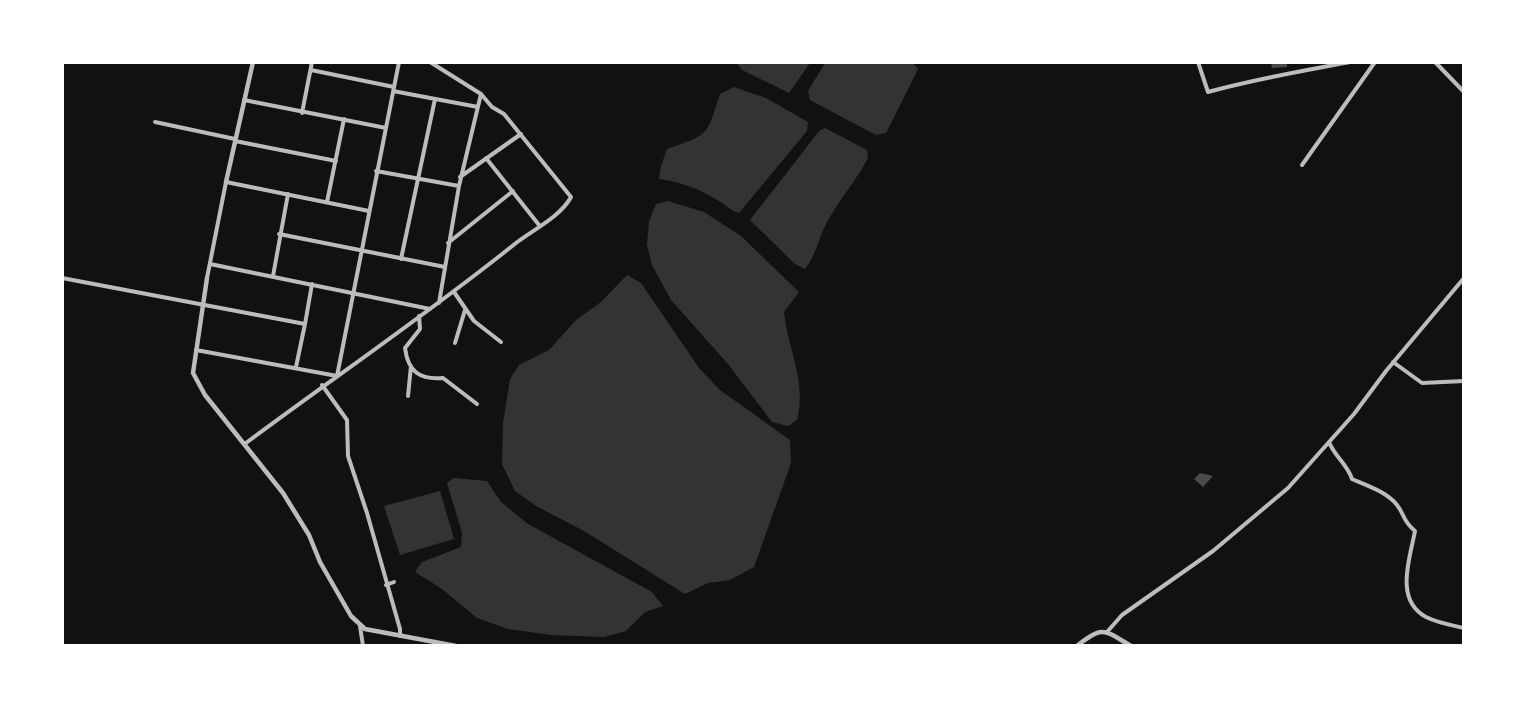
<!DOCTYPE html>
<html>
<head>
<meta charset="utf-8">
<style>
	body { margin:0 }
	#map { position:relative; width:1526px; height:708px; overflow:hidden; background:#111; font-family:"Work Sans",sans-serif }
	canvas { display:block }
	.frame { position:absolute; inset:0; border:64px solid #fff; pointer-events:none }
</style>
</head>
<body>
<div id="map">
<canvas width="1526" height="708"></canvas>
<div class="frame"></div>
</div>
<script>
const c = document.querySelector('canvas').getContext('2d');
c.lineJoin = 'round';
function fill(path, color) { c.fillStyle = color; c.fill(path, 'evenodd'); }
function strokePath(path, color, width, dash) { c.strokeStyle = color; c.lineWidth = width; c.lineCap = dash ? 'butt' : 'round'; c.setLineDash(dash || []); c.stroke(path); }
fill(new Path2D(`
	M 737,63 L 810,63 L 789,93 L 742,70 Z
	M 825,63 L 913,63 L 918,69 L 886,133 L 876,135 L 810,100 L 808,91 Z
	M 734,87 L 766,98 L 808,122 L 807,131 L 739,213 C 731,211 726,205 719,201 C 700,189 681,182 659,179 L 661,166 L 667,149 C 710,134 706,137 720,94 Z
	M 825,128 L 867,150 L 868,158 C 856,181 838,201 826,224 C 818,239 816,256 805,269 L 795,264 L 750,220 L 820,130 Z
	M 668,201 L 704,212 L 741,236 L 799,292 L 784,312 C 788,350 807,382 797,420 L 788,426 L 772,422 L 728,364 L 671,300 L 652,265 L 647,245 L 649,221 L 656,204 Z
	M 627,275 L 641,283 L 699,368 L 720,390 L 790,440 L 791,463 L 754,567 L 730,580 L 708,583 L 685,594 L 584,531 L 536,506 L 515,491 L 502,464 L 503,423 L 510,379 L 519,365 L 549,350 L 576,320 L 601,302 Z
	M 454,478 L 487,481 L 501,502 L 528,524 L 652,592 L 663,606 L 645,612 L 626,631 L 604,637 L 551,635 L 508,629 L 477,618 L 442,589 L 415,572 L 422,562 L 461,547 L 462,533 L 447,483 Z
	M 440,491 L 454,539 L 400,555 L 401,558 L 384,506 Z`), '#333');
fill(new Path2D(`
	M 1271,62 L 1287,62 L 1287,67 L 1272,68 Z
	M 1200,473 L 1213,476 L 1203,487 L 1194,479 Z`), '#4a4a4a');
strokePath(new Path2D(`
	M 1198,62 L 1208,92 C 1255,79 1302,71 1350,62
	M 1435,62 L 1464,92
	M 311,70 L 394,87
	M 393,91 L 478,107
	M 244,100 L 386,128
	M 302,113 L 312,62
	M 155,122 L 235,139
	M 235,141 L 336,161
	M 486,158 L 539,225
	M 1302,165 L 1375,62
	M 376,171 L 459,186
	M 460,177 L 521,134
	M 327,202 L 344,119
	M 279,234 L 445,267
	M 448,243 L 513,191
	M 401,259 L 435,99
	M 210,264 L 430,309
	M 273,276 L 288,194
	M 62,278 L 305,324 L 296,367
	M 207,278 L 226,182 L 369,211
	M 454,292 L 474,321 L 501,342
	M 439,303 L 459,186 L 481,94
	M 419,316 L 420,329 L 405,348 C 408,372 420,380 443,378 L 477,404
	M 305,324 L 312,284
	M 455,343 L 465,310
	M 196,350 L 337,376 L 399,62
	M 1393,362 L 1422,383 L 1464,381
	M 322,385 L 347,420 L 348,456 L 367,513 L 400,629 L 400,636
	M 408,396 L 411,366
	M 1329,442 C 1335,457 1347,464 1352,479 C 1366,485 1387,492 1397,505 C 1405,515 1402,520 1415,531 C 1410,558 1394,600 1426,617 C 1438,623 1451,625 1464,628
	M 246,443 C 336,376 429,313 516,243 C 533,230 561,216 571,197 L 504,114 L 492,107 L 481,94 L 430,62
	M 386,585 L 394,582
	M 360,626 L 363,646
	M 1107,632 L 1122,615 L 1213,551 L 1288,488 L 1354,414 L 1386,371 L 1464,278`), '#bcbcbc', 4);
strokePath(new Path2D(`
	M 226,182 L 253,62
	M 207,278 L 193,373 L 205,395 L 283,493 L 309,535 L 320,562 L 351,616 L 365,629 L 456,646
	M 1077,646 C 1103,625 1104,630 1131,646`), '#bcbcbc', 4.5);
</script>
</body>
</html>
